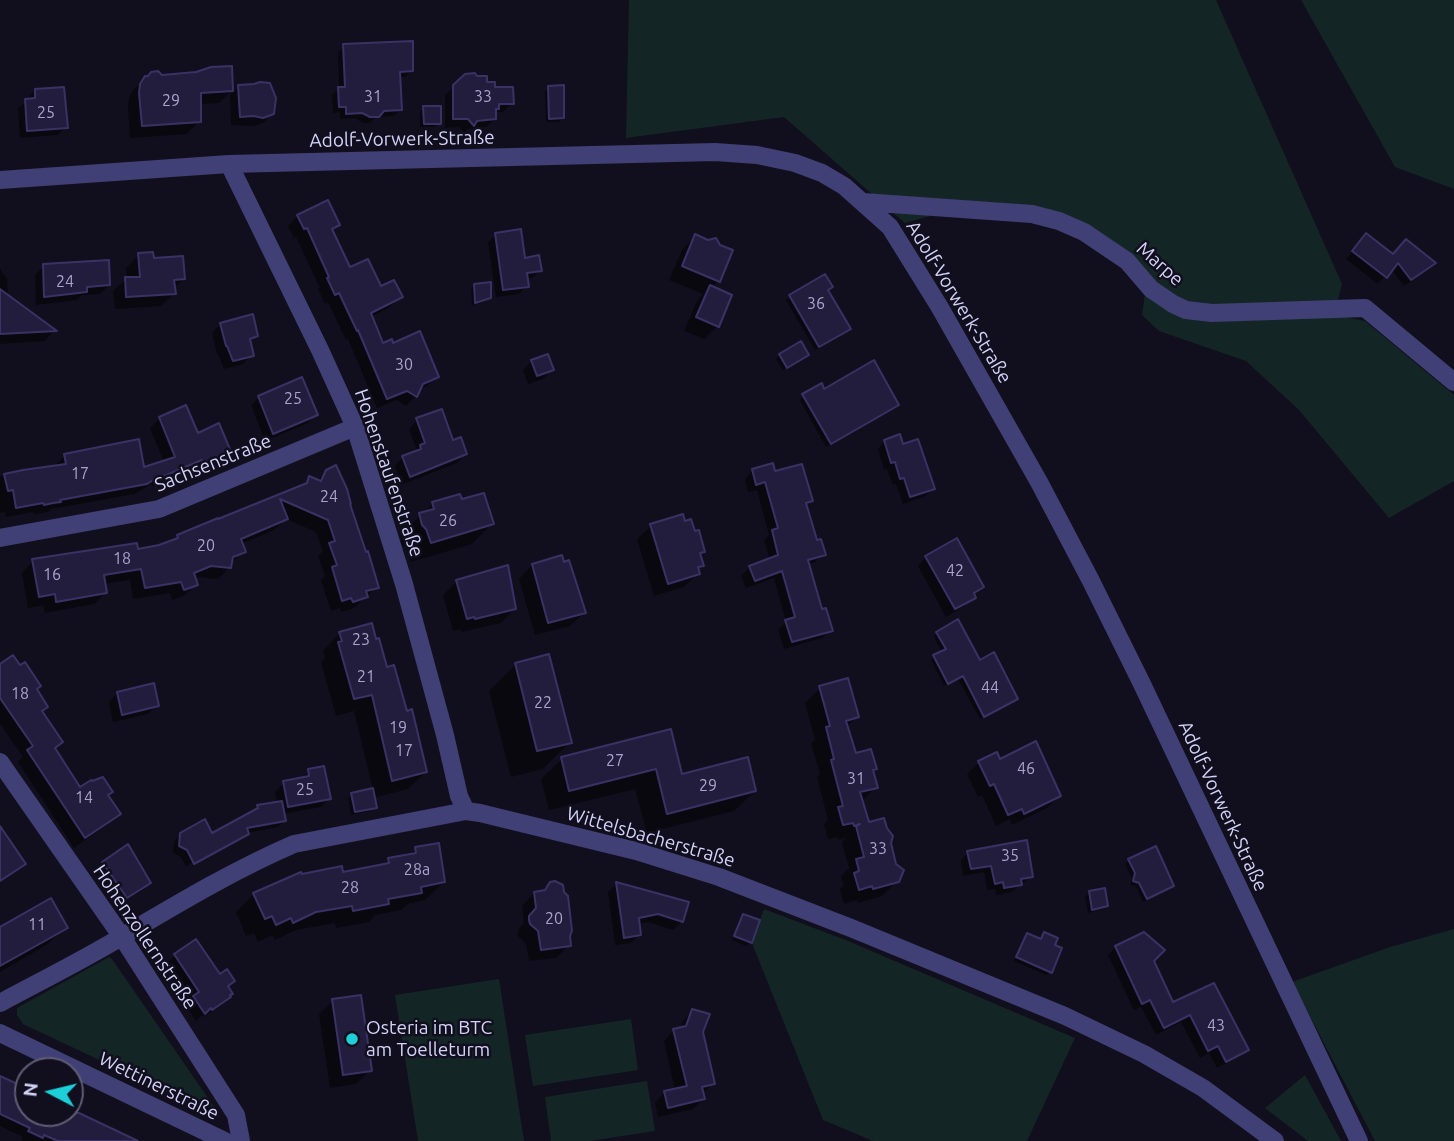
<!DOCTYPE html>
<html>
<head>
<meta charset="utf-8">
<style>
	body { margin:0 }
	#map { position:relative; width:1454px; height:1141px; overflow:hidden; background:#110f1d; font-family:Ubuntu,sans-serif }
	canvas { display:block }
	.north { position:absolute; left:14px; top:1057px; width:70px; height:70px; box-sizing:border-box; background:#110f1d; border:2px solid #5f5d75; border-radius:50%; rotate:277deg; font-size:19px; font-weight:700; line-height:28px; text-align:center; color:#d4d1f9 }
	.north::after { content:''; display:block; margin:auto; width:24px; height:32px; background:#1dcfd9; clip-path:polygon(50% 0,100% 100%,50% 72%,0 100%) }
</style>
</head>
<body>
<div id="map">
<canvas width="1454" height="1141"></canvas>
<div class="north">N</div>
</div>
<script>
const c = document.querySelector('canvas').getContext('2d');
c.lineJoin = 'round';
function fill(path, color) { c.fillStyle = color; c.fill(path, 'evenodd'); }
function strokePath(path, color, width, dash) { c.strokeStyle = color; c.lineWidth = width; c.lineCap = dash ? 'butt' : 'round'; c.setLineDash(dash || []); c.stroke(path); }
function write(font, color, halo, rows, align = 'center') {
  c.font = font + ' Ubuntu,sans-serif'; c.lineWidth = 5; c.setLineDash([]); c.textBaseline = 'middle'; c.strokeStyle = halo; c.fillStyle = color; for (const [text, x, y, turn = 0] of rows) {
    c.save(); c.translate(x, y); c.rotate((+turn || 0) * Math.PI / 180); c.textAlign = isNaN(turn) ? turn : align; if (halo) c.strokeText(text, 0, 0); c.fillText(text, 0, 0); c.restore();
  }
}
fill(new Path2D(`
	M 629,0 L 1216,0 L 1342,284 L 1334,315 L 1365,321 L 1454,395 L 1454,481 L 1389,518 L 1299,410 L 1246,361 L 1159,331 L 1142,315 L 1146,287 L 1100,250 L 1064,231 L 1043,225 L 1025,222 L 937,214 L 905,223 L 784,117 L 626,138 Z
	M 1301,0 L 1454,0 L 1454,189 L 1395,167 Z
	M 764,909 L 848,941 L 1075,1038 L 1027,1141 L 873,1141 L 823,1120 L 752,943 Z
	M 1454,929 L 1454,1141 L 1375,1141 L 1292,982 L 1390,947 Z
	M 109,957 L 112,959 L 217,1111 L 220,1117 L 23,1024 L 17,1015 L 17,1008 Z
	M 499,979 L 524,1141 L 418,1141 L 395,995 Z
	M 631,1019 L 638,1070 L 533,1086 L 525,1035 Z
	M 1305,1075 L 1341,1141 L 1308,1141 L 1265,1108 Z
	M 647,1081 L 655,1131 L 590,1141 L 551,1141 L 545,1097 Z`), '#132625');
fill(new Path2D(`
	M 344,46 L 412,71 L 405,77 L 399,77 L 400,110 L 394,116 L 376,117 L 370,123 L 363,123 L 355,118 L 340,119 L 340,112 L 333,113 L 332,95 L 339,88 L 338,53 Z
	M 230,68 L 231,94 L 239,87 L 272,114 L 263,123 L 253,126 L 231,125 L 230,92 L 219,103 L 199,104 L 199,121 L 187,134 L 130,138 L 128,107 L 129,98 L 133,90 L 146,78 Z
	M 466,76 L 485,83 L 512,103 L 503,112 L 495,112 L 495,119 L 486,127 L 468,129 L 464,133 L 459,127 L 445,128 L 445,95 Z
	M 549,88 L 563,118 L 559,122 L 546,122 L 545,91 Z
	M 35,90 L 66,127 L 58,135 L 20,138 L 18,108 L 28,101 L 28,98 Z
	M 424,108 L 439,123 L 435,127 L 420,127 L 420,112 Z
	M 298,216 L 338,225 L 331,231 L 349,269 L 380,289 L 401,297 L 390,307 L 371,317 L 382,345 L 392,345 L 437,376 L 427,386 L 418,390 L 416,396 L 406,406 L 396,400 L 377,408 L 348,339 L 346,340 L 328,302 L 325,304 L 318,289 L 320,288 L 296,237 L 294,238 L 288,226 Z
	M 496,235 L 523,260 L 540,271 L 532,278 L 526,279 L 527,286 L 519,294 L 496,297 L 488,242 Z
	M 695,236 L 718,281 L 712,288 L 717,326 L 704,339 L 684,331 L 697,301 L 703,294 L 669,280 L 682,250 Z
	M 1359,243 L 1393,256 L 1434,263 L 1427,270 L 1404,286 L 1391,269 L 1378,284 L 1346,259 Z
	M 139,255 L 152,260 L 184,279 L 173,289 L 174,293 L 161,306 L 115,309 L 113,291 L 127,279 L 126,268 Z
	M 44,266 L 109,285 L 100,294 L 82,295 L 77,300 L 36,305 L 35,275 Z
	M 0,269 L 1,269 L 2,273 L 7,278 L 8,297 L 54,331 L 44,341 L 0,344 Z
	M 475,285 L 490,297 L 486,301 L 472,305 L 471,289 Z
	M 827,291 L 845,332 L 815,350 L 786,300 L 790,297 Z
	M 220,324 L 256,336 L 249,343 L 252,355 L 243,364 L 224,369 L 218,354 L 217,354 L 212,333 Z
	M 780,355 L 803,358 L 783,370 L 776,359 Z
	M 532,361 L 552,370 L 543,379 L 528,384 L 523,370 Z
	M 824,391 L 897,405 L 893,408 L 826,447 L 800,400 L 803,396 Z
	M 259,397 L 316,415 L 308,423 L 265,441 L 251,405 Z
	M 160,418 L 229,451 L 219,461 L 193,472 L 192,469 L 152,486 L 151,484 L 135,494 L 51,509 L 48,512 L 34,514 L 33,512 L 6,517 L 5,512 L 0,513 L 0,476 L 54,466 L 65,456 L 142,469 L 164,462 L 150,428 Z
	M 417,420 L 452,442 L 465,454 L 457,463 L 401,485 L 395,466 L 403,457 L 417,451 L 409,429 Z
	M 885,441 L 902,446 L 933,489 L 925,496 L 903,504 L 896,484 L 893,485 L 887,469 L 884,470 L 878,449 Z
	M 753,470 L 774,473 L 811,501 L 805,506 L 816,543 L 824,554 L 815,562 L 807,565 L 821,611 L 831,630 L 822,638 L 784,649 L 778,630 L 786,622 L 774,578 L 746,588 L 741,576 L 750,567 L 770,560 L 764,540 L 769,535 L 757,490 L 748,492 L 745,479 ZM 816,555 L 816,559 L 800,564 Z
	M 327,472 L 377,587 L 354,608 L 341,612 L 340,608 L 331,611 L 321,580 L 325,576 L 318,556 L 323,551 L 316,532 L 286,519 L 274,530 L 241,544 L 244,551 L 230,564 L 229,568 L 218,579 L 198,577 L 194,579 L 196,584 L 184,596 L 172,600 L 170,593 L 133,599 L 130,580 L 104,584 L 105,593 L 94,604 L 45,613 L 43,605 L 28,608 L 22,573 L 33,561 L 136,551 L 173,542 L 178,537 L 300,488 L 310,478 L 317,481 Z
	M 461,502 L 492,524 L 472,544 L 411,562 L 407,549 L 402,545 L 400,535 L 433,504 Z
	M 651,526 L 703,551 L 699,555 L 702,565 L 697,570 L 698,574 L 684,587 L 654,596 L 637,539 Z
	M 926,557 L 982,587 L 965,606 L 946,617 L 918,566 Z
	M 532,565 L 584,613 L 570,626 L 535,635 L 519,579 Z
	M 457,581 L 514,609 L 501,623 L 461,632 L 461,629 L 453,631 L 443,595 Z
	M 340,633 L 386,669 L 426,772 L 408,789 L 373,798 L 375,807 L 371,811 L 351,815 L 348,798 L 352,794 L 373,790 L 354,711 L 336,716 L 321,662 L 325,658 L 323,651 Z
	M 937,633 L 979,662 L 1016,699 L 1012,703 L 980,719 L 958,679 L 944,686 L 931,660 L 942,652 L 934,637 Z
	M 516,664 L 570,742 L 543,769 L 511,777 L 489,691 Z
	M 0,666 L 35,690 L 53,749 L 79,790 L 106,796 L 119,814 L 108,824 L 74,848 L 18,762 L 23,757 L 0,724 Z
	M 820,688 L 857,717 L 846,727 L 854,755 L 875,769 L 872,771 L 876,787 L 861,802 L 867,824 L 889,843 L 897,881 L 882,896 L 858,903 L 857,900 L 844,904 L 840,889 L 844,886 L 841,876 L 849,868 L 842,842 L 846,838 L 839,840 L 838,837 L 828,839 L 824,824 L 828,820 L 817,777 L 820,774 L 811,743 L 815,740 L 805,703 Z
	M 117,693 L 157,705 L 148,714 L 113,722 L 109,702 Z
	M 669,731 L 681,776 L 755,791 L 734,811 L 647,833 L 635,789 L 549,810 L 541,779 L 562,759 Z
	M 999,761 L 1059,796 L 1047,808 L 1012,825 L 1010,819 L 996,826 L 982,795 L 978,797 L 967,774 L 979,763 Z
	M 309,771 L 329,799 L 321,807 L 283,814 L 285,820 L 278,827 L 247,833 L 242,839 L 242,836 L 186,866 L 181,857 L 173,853 L 174,841 L 181,834 L 212,836 L 251,814 L 258,807 L 277,804 L 275,792 L 284,783 L 300,780 Z
	M 416,849 L 444,882 L 425,900 L 408,904 L 401,910 L 375,915 L 369,922 L 336,928 L 335,923 L 296,930 L 275,940 L 272,935 L 258,942 L 254,933 L 246,936 L 236,912 L 254,894 L 382,866 L 388,860 L 409,856 Z
	M 968,853 L 1031,876 L 1012,892 L 996,895 L 995,889 L 987,890 L 984,872 L 963,876 L 961,860 Z
	M 1129,860 L 1172,886 L 1168,890 L 1143,902 L 1136,886 L 1130,885 L 1132,878 L 1125,864 Z
	M 103,863 L 149,882 L 141,891 L 117,905 L 94,872 Z
	M 617,884 L 682,921 L 673,930 L 648,922 L 638,924 L 639,935 L 631,943 L 615,945 L 608,892 Z
	M 534,893 L 569,945 L 556,958 L 529,961 L 526,944 L 518,936 L 518,930 L 524,923 L 522,906 Z
	M 1089,893 L 1107,906 L 1103,909 L 1088,913 L 1085,897 Z
	M 743,916 L 750,942 L 746,946 L 732,940 L 739,919 Z
	M 65,927 L 48,944 L 0,972 L 0,929 Z
	M 1044,934 L 1050,972 L 1046,975 L 1014,961 L 1024,939 L 1027,935 L 1039,940 Z
	M 195,942 L 219,977 L 233,981 L 227,987 L 229,997 L 221,1005 L 203,1017 L 202,1015 L 196,1021 L 186,1006 L 191,1000 L 166,964 L 175,956 Z
	M 1116,947 L 1152,961 L 1173,1005 L 1213,985 L 1247,1049 L 1239,1057 L 1217,1068 L 1209,1053 L 1200,1058 L 1181,1022 L 1156,1035 L 1141,1007 L 1134,1010 L 1108,955 Z
	M 333,1001 L 370,1070 L 356,1084 L 330,1088 L 319,1014 Z
	M 693,1011 L 701,1032 L 713,1083 L 702,1094 L 703,1099 L 693,1109 L 658,1117 L 655,1103 L 665,1092 L 675,1090 L 664,1041 L 674,1030 L 680,1029 L 683,1021 Z
	M 0,1078 L 28,1091 L 28,1113 L 70,1113 L 70,1111 L 134,1141 L 23,1141 L 21,1140 L 23,1137 L 0,1126 Z`), '#0007');
const building = new Path2D(`
	M 413,41 L 413,71 L 400,72 L 402,110 L 384,111 L 379,117 L 370,117 L 362,113 L 346,114 L 346,107 L 339,107 L 338,87 L 345,87 L 343,44 Z
	M 232,66 L 233,91 L 201,93 L 201,122 L 142,126 L 139,93 L 140,84 L 145,76 L 148,76 L 151,72 L 158,71 L 162,75 L 196,72 L 211,67 Z
	M 475,73 L 477,76 L 487,76 L 487,82 L 495,82 L 495,87 L 513,87 L 514,104 L 499,104 L 499,109 L 496,109 L 496,119 L 477,121 L 474,126 L 468,119 L 453,119 L 453,85 L 465,74 Z
	M 260,82 L 270,83 L 276,98 L 274,114 L 263,118 L 254,116 L 240,117 L 238,85 L 254,84 Z
	M 564,85 L 564,118 L 549,119 L 548,86 Z
	M 64,87 L 68,128 L 27,131 L 25,99 L 35,98 L 35,89 Z
	M 423,106 L 441,106 L 441,124 L 424,124 Z
	M 328,200 L 340,225 L 332,229 L 350,267 L 368,259 L 381,286 L 394,280 L 403,297 L 371,313 L 383,343 L 392,339 L 393,343 L 420,331 L 439,377 L 423,384 L 417,397 L 407,391 L 387,399 L 358,330 L 357,331 L 339,293 L 335,295 L 327,278 L 329,277 L 307,228 L 304,229 L 297,215 Z
	M 521,229 L 525,258 L 539,255 L 542,271 L 527,273 L 529,287 L 503,290 L 495,233 Z
	M 1366,233 L 1393,254 L 1406,239 L 1436,263 L 1411,280 L 1398,263 L 1387,278 L 1352,251 Z
	M 695,234 L 708,240 L 716,238 L 720,245 L 733,250 L 720,282 L 682,266 Z
	M 153,252 L 154,258 L 183,256 L 185,279 L 174,280 L 176,294 L 126,297 L 125,277 L 140,277 L 138,253 Z
	M 109,260 L 110,285 L 87,287 L 87,292 L 44,297 L 43,264 Z
	M 825,274 L 833,287 L 828,290 L 851,329 L 819,347 L 789,295 Z
	M 491,282 L 491,298 L 475,303 L 474,284 Z
	M 710,285 L 732,295 L 719,327 L 696,317 Z
	M 0,289 L 57,331 L 0,334 Z
	M 253,314 L 258,336 L 250,339 L 254,356 L 233,361 L 227,346 L 226,346 L 220,323 Z
	M 801,341 L 809,355 L 787,368 L 779,354 Z
	M 548,354 L 554,370 L 537,376 L 531,360 Z
	M 874,360 L 899,405 L 831,444 L 802,394 L 822,383 L 824,389 Z
	M 302,377 L 318,415 L 273,434 L 258,396 Z
	M 186,405 L 198,433 L 219,423 L 231,452 L 204,463 L 202,460 L 162,477 L 161,475 L 147,484 L 60,500 L 61,502 L 53,503 L 44,505 L 43,503 L 16,508 L 13,490 L 8,491 L 4,474 L 23,470 L 66,464 L 64,454 L 139,439 L 144,467 L 175,457 L 159,417 Z
	M 442,409 L 453,440 L 461,437 L 467,454 L 410,477 L 402,456 L 421,449 L 420,445 L 425,443 L 416,418 Z
	M 900,434 L 903,444 L 918,439 L 935,489 L 910,497 L 904,478 L 900,479 L 895,462 L 891,463 L 884,440 Z
	M 773,463 L 775,471 L 802,464 L 813,501 L 806,503 L 817,540 L 821,539 L 826,555 L 808,560 L 822,609 L 826,608 L 833,631 L 792,642 L 785,620 L 795,617 L 782,571 L 755,581 L 749,566 L 778,555 L 772,530 L 778,528 L 765,482 L 756,485 L 752,469 Z
	M 336,465 L 347,489 L 351,504 L 350,504 L 366,552 L 368,551 L 379,588 L 366,591 L 368,597 L 353,602 L 351,598 L 342,601 L 332,567 L 337,565 L 329,543 L 335,541 L 328,520 L 280,499 L 288,519 L 241,539 L 246,552 L 233,557 L 231,568 L 211,566 L 194,573 L 198,585 L 184,590 L 181,582 L 145,588 L 141,569 L 104,575 L 107,593 L 56,602 L 55,594 L 39,597 L 32,559 L 137,543 L 138,549 L 159,545 L 178,538 L 177,535 L 218,518 L 218,519 L 307,483 L 309,476 L 321,481 L 326,470 Z
	M 484,493 L 494,524 L 431,543 L 426,529 L 422,525 L 419,513 L 434,509 L 432,502 L 460,494 L 462,499 Z
	M 683,514 L 685,521 L 691,519 L 695,531 L 699,530 L 705,552 L 700,553 L 704,566 L 698,567 L 700,574 L 668,584 L 650,524 Z
	M 957,538 L 984,587 L 974,593 L 976,598 L 955,609 L 925,556 Z
	M 562,555 L 564,562 L 569,560 L 586,613 L 548,623 L 532,564 Z
	M 508,565 L 516,609 L 475,619 L 474,617 L 467,619 L 456,580 Z
	M 958,619 L 980,660 L 994,652 L 1018,699 L 984,717 L 963,676 L 948,684 L 933,655 L 946,649 L 936,632 Z
	M 372,623 L 376,639 L 379,638 L 387,667 L 394,665 L 407,711 L 412,709 L 427,772 L 392,781 L 372,695 L 354,699 L 338,642 L 342,641 L 339,632 Z
	M 549,654 L 572,743 L 537,751 L 515,663 Z
	M 13,655 L 20,665 L 25,662 L 41,686 L 37,689 L 48,707 L 42,711 L 63,742 L 55,748 L 80,787 L 91,780 L 92,781 L 103,777 L 113,792 L 108,795 L 121,814 L 85,838 L 27,750 L 33,746 L 0,698 L 0,664 Z
	M 848,678 L 859,717 L 846,721 L 856,753 L 871,749 L 877,769 L 873,770 L 878,788 L 860,792 L 869,822 L 884,818 L 887,828 L 893,836 L 891,843 L 896,864 L 904,870 L 899,882 L 873,889 L 872,886 L 859,890 L 854,873 L 859,871 L 856,859 L 864,857 L 856,826 L 860,824 L 854,826 L 853,823 L 843,825 L 838,807 L 843,806 L 831,760 L 834,759 L 826,727 L 830,726 L 819,686 Z
	M 154,683 L 159,706 L 122,715 L 117,692 Z
	M 671,729 L 682,774 L 748,757 L 756,791 L 667,814 L 656,769 L 569,791 L 561,757 Z
	M 1036,741 L 1061,796 L 1024,814 L 1022,809 L 1008,815 L 994,784 L 990,786 L 978,761 L 997,752 L 1000,759 Z
	M 324,766 L 331,799 L 288,807 L 283,781 L 309,776 L 308,769 Z
	M 373,788 L 377,808 L 355,812 L 351,793 Z
	M 282,801 L 286,821 L 247,828 L 249,834 L 194,864 L 187,850 L 179,846 L 180,833 L 205,819 L 212,833 L 258,808 L 257,805 Z
	M 0,826 L 26,864 L 0,881 Z
	M 1027,840 L 1033,877 L 1021,879 L 1022,885 L 1004,888 L 1003,882 L 995,884 L 991,866 L 971,869 L 967,851 Z
	M 439,843 L 445,882 L 421,887 L 422,893 L 388,899 L 389,904 L 353,911 L 352,906 L 316,912 L 293,923 L 291,918 L 276,925 L 272,916 L 265,919 L 253,893 L 301,872 L 302,874 L 342,866 L 343,872 L 389,863 L 388,858 L 416,853 L 415,847 Z
	M 128,844 L 151,883 L 127,898 L 102,862 Z
	M 1156,846 L 1174,886 L 1147,899 L 1139,883 L 1133,881 L 1135,873 L 1128,859 Z
	M 555,881 L 563,885 L 564,892 L 568,896 L 572,931 L 570,936 L 571,946 L 541,950 L 538,931 L 530,924 L 529,920 L 529,916 L 536,908 L 534,892 L 545,890 L 550,882 Z
	M 616,882 L 689,902 L 683,922 L 658,914 L 639,918 L 641,935 L 624,938 Z
	M 1105,888 L 1108,906 L 1092,910 L 1089,891 Z
	M 51,898 L 68,928 L 0,966 L 0,927 Z
	M 743,914 L 760,920 L 752,943 L 734,936 Z
	M 1044,932 L 1058,938 L 1055,945 L 1062,948 L 1052,973 L 1016,957 L 1027,933 L 1041,939 Z
	M 1144,932 L 1165,950 L 1154,961 L 1173,1002 L 1214,983 L 1249,1050 L 1226,1062 L 1218,1046 L 1208,1051 L 1190,1015 L 1164,1028 L 1150,1000 L 1142,1004 L 1115,946 Z
	M 196,939 L 220,974 L 227,969 L 235,981 L 228,986 L 233,994 L 230,995 L 231,997 L 212,1010 L 211,1008 L 205,1014 L 193,996 L 199,992 L 174,954 Z
	M 361,995 L 372,1071 L 343,1075 L 332,999 Z
	M 692,1009 L 710,1014 L 703,1032 L 715,1084 L 702,1087 L 705,1099 L 668,1108 L 664,1091 L 687,1086 L 673,1029 L 686,1026 Z
	M 0,1076 L 28,1089 L 28,1113 L 79,1113 L 138,1141 L 58,1141 L 44,1135 L 43,1138 L 28,1131 L 30,1128 L 0,1114 Z`);
fill(building, '#221d3c');
strokePath(building, '#3a3265', 2);
strokePath(new Path2D(`
	M 229,164 L 320,350 L 355,427 L 404,584 L 445,735 L 459,796 L 466,811
	M 0,180 L 229,164 L 715,152 L 757,155 L 795,163 L 822,173 L 844,186 L 890,227 L 939,306 L 1039,482 L 1091,581 L 1142,684 L 1359,1141
	M 863,202 L 1032,214 L 1059,221 L 1084,232 L 1127,261 L 1151,289 L 1173,304 L 1186,310 L 1212,313 L 1365,308 L 1454,382
	M 0,538 L 159,509 L 355,427
	M 0,762 L 122,937 L 236,1115 L 241,1141
	M 0,1003 C 41,981 83,960 123,936 C 179,903 234,870 294,844 L 466,811 L 480,813 L 636,851 L 719,877 L 851,928 L 1065,1016 L 1144,1054 L 1203,1088 L 1275,1141`), '#404076', 18);
strokePath(new Path2D(`
	M 0,1033 L 225,1141`), '#404076', 18);
for (const [x, y, r, color] of [
	[352,1039,7,"#1dcfd9"]
]) { const dot = new Path2D(); dot.arc(x, y, r, 0, 2 * Math.PI); c.fillStyle = color; c.fill(dot); strokePath(dot, '#110f1d', 2.5); }
write('16px', '#a8a4ca', null, [
	["31",373,97],
	["33",483,97],
	["29",171,101],
	["25",46,113],
	["24",65,282],
	["36",816,304],
	["30",404,365],
	["25",293,399],
	["17",80,474],
	["24",329,497],
	["26",448,521],
	["20",206,546],
	["18",122,559],
	["42",955,571],
	["16",52,575],
	["23",361,640],
	["21",366,677],
	["44",990,688],
	["18",20,694],
	["22",543,703],
	["19",398,728],
	["17",404,751],
	["27",615,761],
	["46",1026,769],
	["31",856,779],
	["29",708,786],
	["25",305,790],
	["14",84,798],
	["33",878,849],
	["35",1010,856],
	["28a",417,870],
	["28",350,888],
	["20",554,919],
	["11",37,925],
	["43",1216,1026]
]);
write('19px', '#d4d1f9', '#110f1d', [
	["Adolf-Vorwerk-Straße",402,139,-1],
	["Marpe",1160,264,42],
	["Adolf-Vorwerk-Straße",959,302,59],
	["Sachsenstraße",213,463,-22],
	["Hohenstaufenstraße",389,473,71],
	["Adolf-Vorwerk-Straße",1223,806,65],
	["Wittelsbacherstraße",651,837,16],
	["Hohenzollernstraße",145,937,56],
	["Wettinerstraße",159,1086,26]
]);
write('19px', '#d4d1f9', '#110f1d', [
	["Osteria im BTC",366,1028],
	["am Toelleturm",366,1050]
], 'left');
</script>
</body>
</html>
